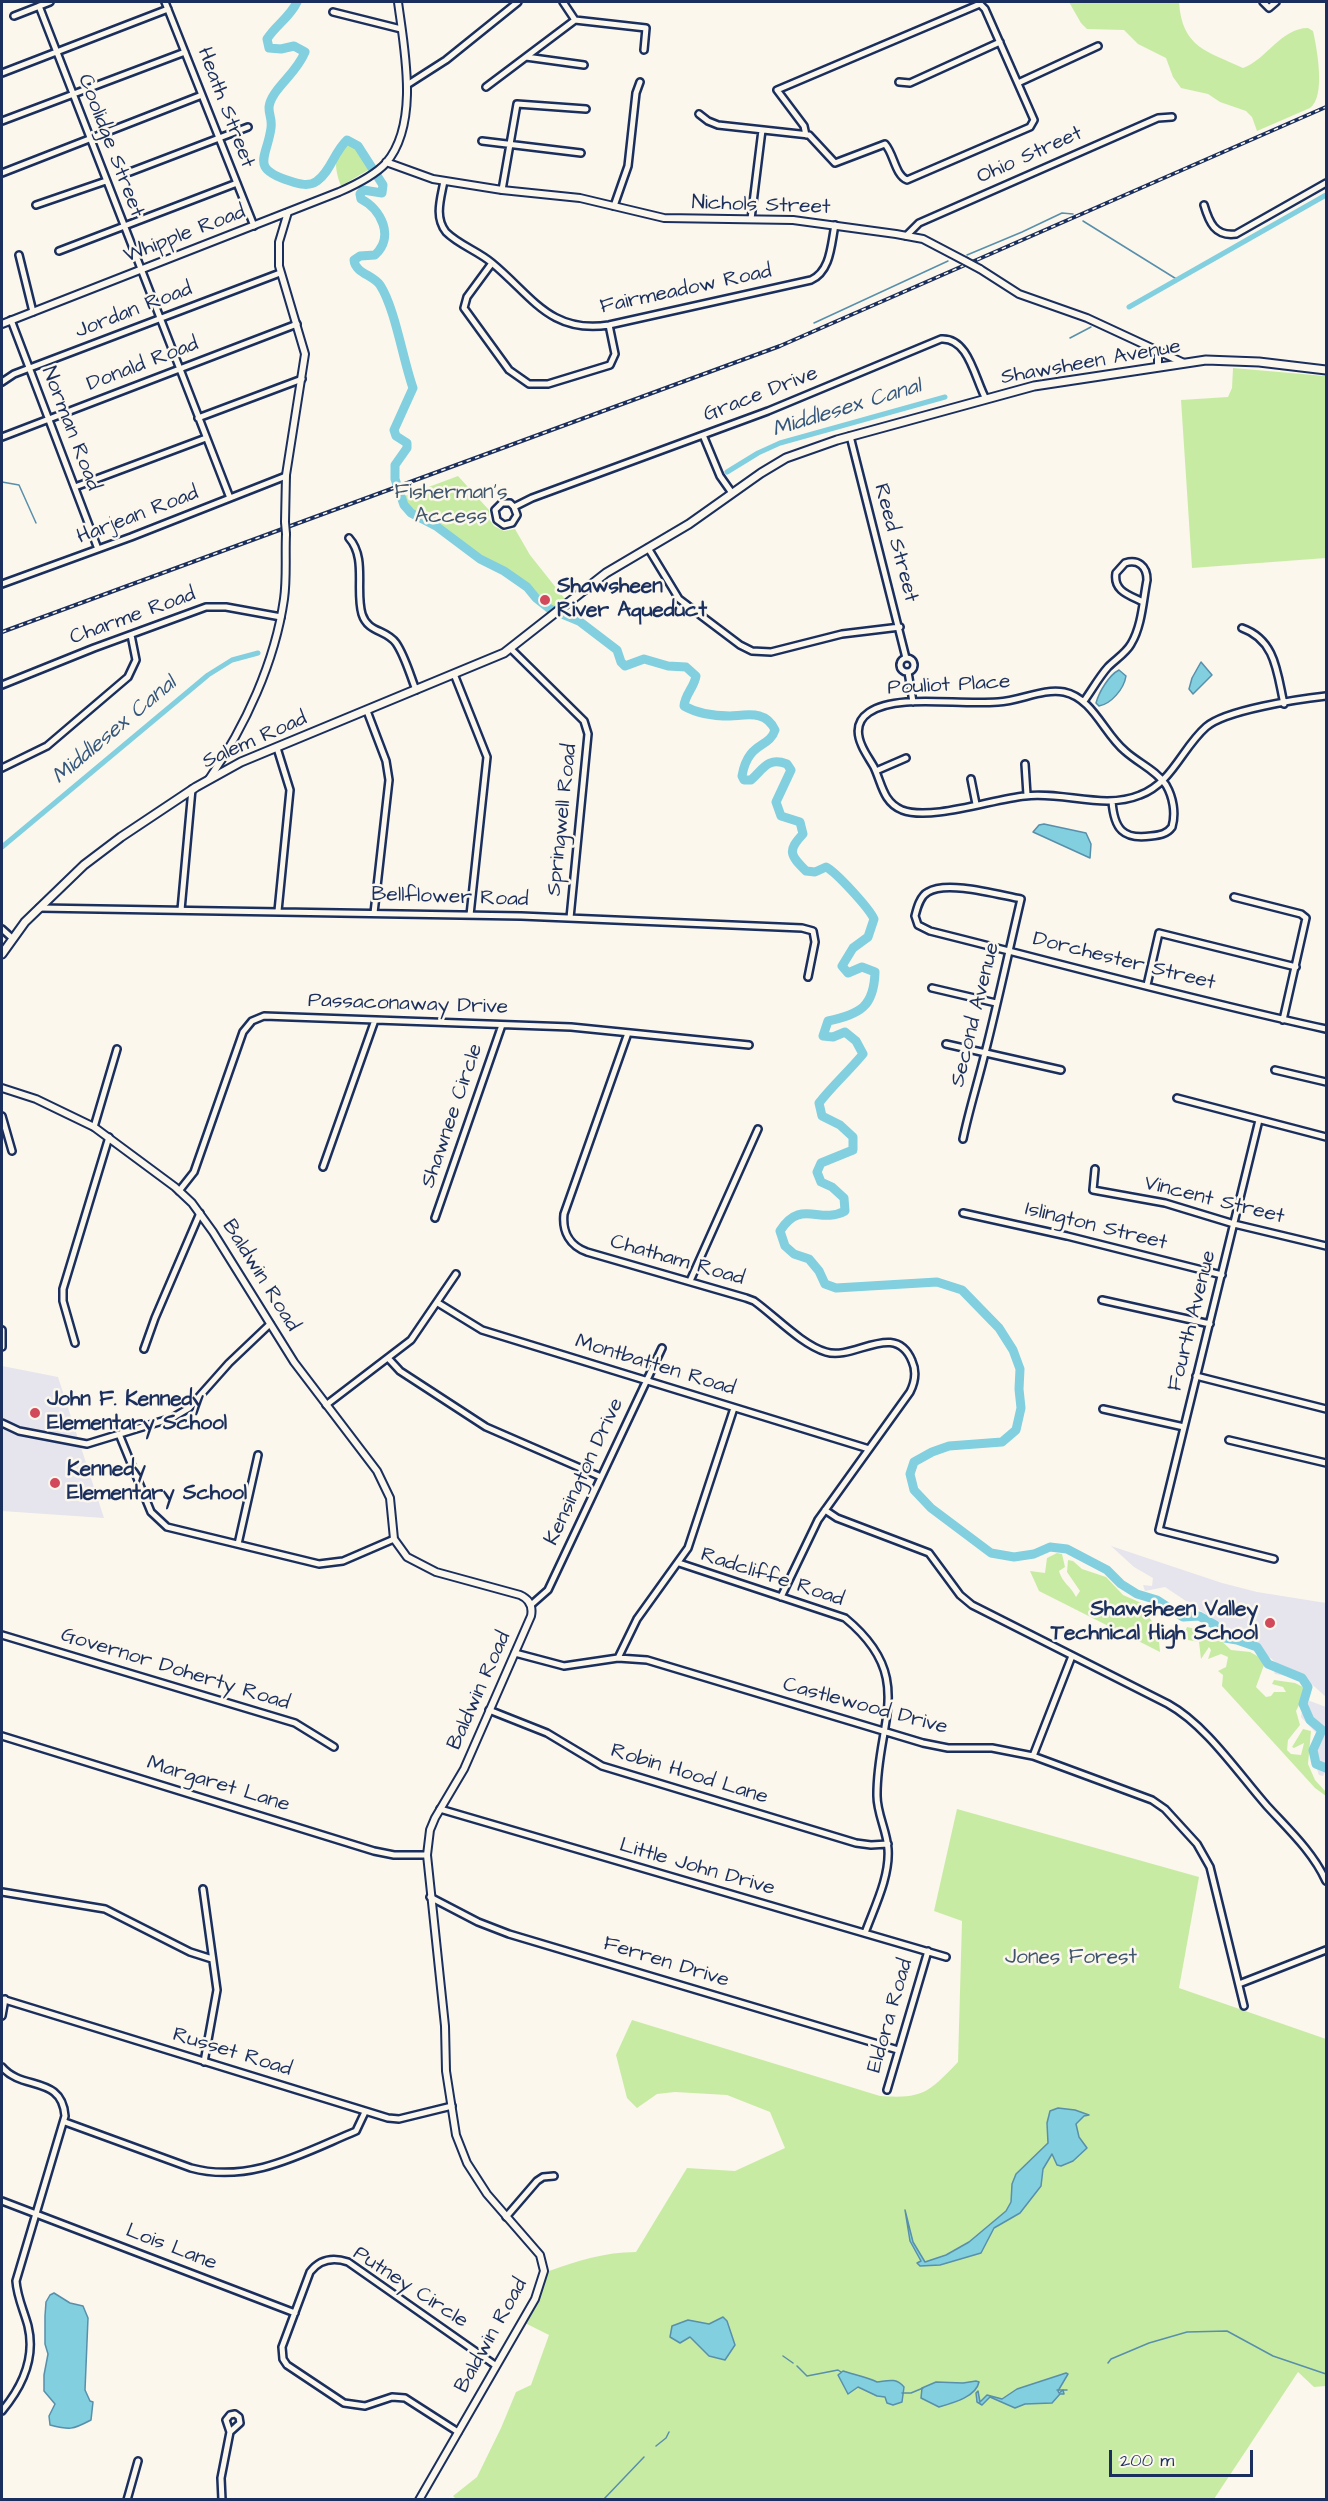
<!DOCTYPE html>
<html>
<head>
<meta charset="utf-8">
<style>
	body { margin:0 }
	#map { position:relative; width:1328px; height:2501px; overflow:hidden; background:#fbf7ec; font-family:"Architects Daughter",sans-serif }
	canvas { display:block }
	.frame { position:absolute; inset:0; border:3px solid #1b2f5e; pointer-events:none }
	.scale { position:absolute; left:1109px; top:2450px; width:144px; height:27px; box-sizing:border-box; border:3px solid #1b2f5e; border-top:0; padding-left:8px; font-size:18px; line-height:21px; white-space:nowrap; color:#1b2f5e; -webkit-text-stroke:4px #fbf7ec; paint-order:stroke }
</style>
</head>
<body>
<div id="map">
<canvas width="1328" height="2501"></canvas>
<div class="frame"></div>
<div class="scale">200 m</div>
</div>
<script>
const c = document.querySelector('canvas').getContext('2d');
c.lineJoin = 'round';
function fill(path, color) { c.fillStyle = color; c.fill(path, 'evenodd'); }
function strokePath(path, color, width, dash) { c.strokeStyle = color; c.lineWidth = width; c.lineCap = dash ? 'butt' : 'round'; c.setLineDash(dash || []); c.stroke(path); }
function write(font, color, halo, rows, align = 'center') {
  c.font = font + ' "Architects Daughter",sans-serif'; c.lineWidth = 5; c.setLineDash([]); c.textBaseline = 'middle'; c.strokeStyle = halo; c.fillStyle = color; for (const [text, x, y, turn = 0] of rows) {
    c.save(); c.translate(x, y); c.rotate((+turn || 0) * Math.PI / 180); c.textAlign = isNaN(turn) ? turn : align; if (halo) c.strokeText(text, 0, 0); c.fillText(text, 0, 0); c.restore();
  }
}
fill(new Path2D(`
	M 2,1366 L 58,1377 L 104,1518 L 2,1511 Z
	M 1111,1546 L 1222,1583 L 1257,1592 L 1326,1603 L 1326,1697 L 1306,1679 L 1275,1674 L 1273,1669 L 1278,1665 L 1272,1659 L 1228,1634 L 1204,1613 L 1165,1587 L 1145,1591 L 1143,1585 L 1152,1586 L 1153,1578 L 1134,1567 Z
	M 1310,1701 L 1326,1707 L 1326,1770 L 1323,1776 L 1319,1775 L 1314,1761 L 1316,1733 L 1301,1717 L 1303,1706 Z`), '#e6e4ec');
fill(new Path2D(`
	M 1069,2 L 1179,2 C 1182,48 1207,51 1243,68 C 1266,60 1281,28 1308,28 L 1313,31 C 1317,48 1326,97 1310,108 L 1257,131 L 1252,117 L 1246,111 L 1220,102 L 1208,94 L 1181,88 L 1173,77 L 1166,58 L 1138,44 L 1124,30 L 1087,29 L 1081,23 Z
	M 347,141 L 357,147 L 370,169 L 341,186 C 335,170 332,153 347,141 Z
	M 1233,368 L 1325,376 L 1326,558 L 1192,568 L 1181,400 L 1228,397 L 1232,388 Z
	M 458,476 L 489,510 L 489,519 L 494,526 L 504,531 L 515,529 L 530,555 L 565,599 L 552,609 L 536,598 L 527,587 L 504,571 L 480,559 L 436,526 L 411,513 L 404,505 L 402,497 Z
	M 1057,1553 L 1062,1554 L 1065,1567 L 1059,1571 C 1062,1583 1071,1586 1076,1597 L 1080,1591 L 1067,1572 L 1068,1560 L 1073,1561 L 1082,1569 L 1106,1577 L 1123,1595 L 1146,1605 L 1149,1617 L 1158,1630 L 1160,1652 L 1039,1591 L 1030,1571 L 1045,1573 L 1047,1558 Z
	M 1187,1627 L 1213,1633 L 1231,1650 L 1250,1652 L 1261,1658 L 1264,1665 L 1256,1687 L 1266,1697 L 1271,1696 L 1274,1692 L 1286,1692 L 1283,1687 L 1272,1684 L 1274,1680 L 1295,1683 L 1305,1688 L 1305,1693 L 1296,1711 L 1300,1725 L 1288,1740 L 1287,1750 L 1291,1754 L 1301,1755 L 1304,1743 L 1294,1748 L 1292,1747 L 1303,1729 L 1311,1731 L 1308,1764 L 1315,1780 L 1326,1792 L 1326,1796 L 1315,1788 L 1222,1686 L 1223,1675 L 1218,1671 L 1226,1667 L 1228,1657 L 1221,1654 L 1208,1659 L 1211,1650 L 1209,1647 L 1201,1659 L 1199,1642 L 1188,1640 L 1185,1632 Z
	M 957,1809 L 1199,1877 L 1179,1988 L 1326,2039 L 1326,2386 L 1314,2387 L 1298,2372 L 1214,2499 L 457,2500 L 453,2496 L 477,2477 L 501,2428 L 516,2392 L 531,2385 L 549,2335 L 523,2322 L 549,2271 C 578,2261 604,2252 636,2252 L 687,2168 L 735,2171 L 785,2148 L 770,2112 L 727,2095 L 675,2092 L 657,2094 L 637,2108 L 627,2098 L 616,2055 L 632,2020 L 880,2096 C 924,2099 929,2092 958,2062 L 962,1921 L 934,1911 Z`), '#c8eba4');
const water = new Path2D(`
	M 1201,662 L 1212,675 L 1193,694 L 1189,689 L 1192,678 Z
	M 1119,670 L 1126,676 C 1124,689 1111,704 1099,706 L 1096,703 C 1099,692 1109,675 1119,670 Z
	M 1044,824 L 1086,833 L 1091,844 L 1090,858 L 1033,832 L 1039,825 Z
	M 1058,2108 L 1075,2110 L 1089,2115 L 1084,2116 L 1076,2124 L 1079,2137 L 1087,2148 L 1073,2161 L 1061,2166 L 1057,2165 L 1052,2154 L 1043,2169 L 1041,2186 L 1020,2213 L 994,2228 L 981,2253 L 940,2265 L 920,2266 L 917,2263 L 921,2261 L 910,2241 L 905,2210 L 913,2242 L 925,2262 L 946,2255 L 969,2242 L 1006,2211 L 1011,2202 L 1012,2184 L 1016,2174 L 1048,2143 L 1047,2123 L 1050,2111 Z
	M 54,2293 L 70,2303 L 83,2306 L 88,2318 L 85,2390 L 90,2401 L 93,2402 L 91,2420 C 72,2430 70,2430 50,2425 L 49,2416 L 55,2404 L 44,2391 L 44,2375 L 48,2354 L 45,2344 L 45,2316 L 46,2302 L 50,2295 Z
	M 723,2317 L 727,2321 L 735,2345 L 725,2360 L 709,2356 L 690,2337 L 680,2343 L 670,2337 L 672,2326 L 688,2320 L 709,2324 Z
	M 843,2371 C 852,2374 870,2378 877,2382 C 887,2381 896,2377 904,2387 L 902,2402 L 893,2405 L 887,2403 L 885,2397 L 877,2396 L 858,2387 L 848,2394 L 838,2375 Z
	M 1066,2373 L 1068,2374 L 1058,2391 L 1059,2393 L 1063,2390 L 1064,2394 L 1060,2394 L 1052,2403 L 1025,2404 L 1015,2408 L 990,2397 L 982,2405 L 977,2402 L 976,2393 L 978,2391 L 980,2402 L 987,2395 L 1002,2399 L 1017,2389 Z
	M 976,2381 L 979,2382 C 976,2397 953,2403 939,2407 L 921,2398 L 922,2388 L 936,2382 L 963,2383 Z`);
fill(water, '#81cfdf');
strokePath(water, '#588fab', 1.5);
strokePath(new Path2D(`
	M 1083,221 L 1178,280
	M 967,255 L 1022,232 L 1062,213 L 1073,214
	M 814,323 L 948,261
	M 1070,338 L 1091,327
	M 2,482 L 19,485 L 36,523
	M 783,2356 L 793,2363
	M 1108,2363 L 1111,2359 L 1149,2343 L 1187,2332 L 1227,2331 L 1273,2356 L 1326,2374
	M 797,2366 L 807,2376 L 838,2370 L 841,2372
	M 1057,2390 L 1067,2390
	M 902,2393 L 911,2393 L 923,2388
	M 656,2446 L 666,2438 L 669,2432
	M 603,2500 L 644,2457`), '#588fab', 1.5);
strokePath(new Path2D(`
	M 1129,307 L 1326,195
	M 727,472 L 758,453 L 780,443 L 945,397
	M 2,847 L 208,675 L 232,660 L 258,653`), '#81cfdf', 5);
strokePath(new Path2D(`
	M 297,2 C 290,17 276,25 267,39 L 269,48 L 281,49 L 294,46 L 305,52 C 298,69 285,79 275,93 C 263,111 273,113 271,128 C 267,158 249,168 290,181 C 299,184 309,187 317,181 C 331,171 334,152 347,140 L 358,146 L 383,185 L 382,193 L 363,190 L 360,194 L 361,199 C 381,209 395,237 375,255 L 360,256 L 354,260 C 355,273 373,275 380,285 C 395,308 403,360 413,388 L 394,430 L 396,436 L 407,443 L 407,448 L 395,465 L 395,479 L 404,505 L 411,513 L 436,526 L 480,559 L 504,571 L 527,587 L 536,598 L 550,609 L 579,621 L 617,650 L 621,662 L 625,666 L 644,659 L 668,666 L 686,667 L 696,676 C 694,688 685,694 684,706 C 698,714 713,716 730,716 C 748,715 766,710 775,730 C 769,749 748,741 742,776 L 744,780 L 751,780 C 764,768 768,757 787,764 L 791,770 L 776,802 L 781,816 L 800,822 L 803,834 C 787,851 790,855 806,871 L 815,872 L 826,867 C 836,872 869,908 874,919 L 868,937 L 853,948 L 842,966 L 848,973 L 862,967 L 875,972 C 874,1007 860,1014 828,1021 L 823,1036 L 833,1037 L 845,1032 L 856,1041 L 863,1054 C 849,1071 833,1085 819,1103 L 822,1116 L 840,1125 L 853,1137 L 853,1150 L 821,1163 L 817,1172 L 821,1182 L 832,1187 L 844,1198 L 845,1211 C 819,1225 801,1198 780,1231 L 785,1246 L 794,1254 L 809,1259 L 819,1271 L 825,1284 L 836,1288 L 937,1282 L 962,1290 L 999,1328 L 1013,1350 L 1020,1369 L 1019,1389 L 1021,1408 L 1016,1430 L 1002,1442 L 949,1446 L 932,1452 L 914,1462 L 910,1474 L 914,1490 L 931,1508 L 991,1553 L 1014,1557 L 1034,1554 L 1050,1547 L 1067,1549 L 1107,1570 L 1121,1584 L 1137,1594 L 1157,1600 L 1183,1617 L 1199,1616 L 1215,1625 L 1225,1638 L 1237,1640 L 1257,1647 L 1268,1664 L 1302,1678 L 1308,1687 L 1303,1704 L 1310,1720 L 1322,1730 L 1313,1750 L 1316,1764 L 1326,1768`), '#81cfdf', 9);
const minor = new Path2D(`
	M 165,2 L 254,226
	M 563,2 L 575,20
	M 1263,2 L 1269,8 L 1276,2
	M 39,6 L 230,498
	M 333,12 L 401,29
	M 14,16 L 50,2
	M 575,20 L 646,28 L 644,50
	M 526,57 L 584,65
	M 2,73 L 168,9
	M 899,82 L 910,83 L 1000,42
	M 1018,83 L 1098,46
	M 407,85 L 446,60 L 518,2
	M 486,87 L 575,20
	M 699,114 L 708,121 L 718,125 L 809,135 L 835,163 L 885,144 C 894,154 895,175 907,180 L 1030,127 L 1034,120 L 985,9 L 980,4 L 777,90 L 804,126 L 806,135
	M 2,121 L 185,52
	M 482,141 L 581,153
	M 130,172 L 248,127
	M 2,173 L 202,95
	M 444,181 C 441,198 434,217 446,232 C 459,245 478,251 492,263 C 532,296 550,334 609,325 L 811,280 C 831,271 831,244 835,225
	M 502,190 L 517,104 L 586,109
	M 36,205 L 106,181
	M 1204,205 C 1209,222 1215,237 1236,234 L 1326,183
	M 614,206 L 628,166 L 636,93 L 640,82
	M 751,219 L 762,130
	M 906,236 L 919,223 L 1158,118 L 1172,117
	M 59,251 L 237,183
	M 19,255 L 33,312
	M 492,263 L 467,297 L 464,308 L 509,370 L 529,384 L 548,384 L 610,365 L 615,354 L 609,325
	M 11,320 L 98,549
	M 2,382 L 14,374 L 280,273
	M 198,418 L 302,379
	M 703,435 L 720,476 L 732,493
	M 850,436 L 906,658
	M 2,437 L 297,324
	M 75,487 L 206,438
	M 514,507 L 517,515 L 512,523 L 504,525 L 497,520 L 495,510 L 502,503 L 510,503 L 514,507 L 532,498 L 768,411 L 941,339 C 969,337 975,380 986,399
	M 349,538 C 367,558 355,590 362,614 C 368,633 386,629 396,643 C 405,656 410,675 416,690
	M 648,548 L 679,599 L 740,645 L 752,651 L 771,652 L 842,634 L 900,627
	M 2,584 L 131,537 L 286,476
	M 1242,628 C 1276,640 1277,673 1284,704
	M 511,649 L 584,721 L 588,734 L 570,918
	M900 665a7 7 0 1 1 14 0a7 7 0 1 1-14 0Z
	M 908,672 L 913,702
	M 454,674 L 487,757 L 470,915
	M 2,685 L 94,648 L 206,607 L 226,607 L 281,617
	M 1084,701 C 1092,690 1099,677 1108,667 C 1116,659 1126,653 1131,644 C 1142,626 1143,600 1147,580 C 1147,566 1138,559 1125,563 L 1116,573 C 1113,591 1129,595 1143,602
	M 367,711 L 386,761 L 389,780 L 374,913
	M 277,748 L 290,790 L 278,911
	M 1025,764 L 1027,795
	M 2,768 L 47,746 L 128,677 L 136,660 L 131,635
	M 876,771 L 906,758
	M 971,779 L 976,804
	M 1112,801 C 1114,829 1123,840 1151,836 C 1160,835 1167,834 1172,827 C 1176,813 1173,797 1166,785 C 1156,770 1138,763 1125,751 C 1104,734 1093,698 1064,692 C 1043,688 1020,701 998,702 C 968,704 937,700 906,702 C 881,704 847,713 862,746 C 865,753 870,760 874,767 C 882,784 883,802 902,810 C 931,821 993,799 1025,796 C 1063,791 1104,810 1140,795 C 1172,783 1182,748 1206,727 C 1225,710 1299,699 1326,696
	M 1234,897 L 1301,914 L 1306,918 L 1283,1020
	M 39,908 L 521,916 L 802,928 L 813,931 L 815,942 L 808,977
	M 181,910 L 192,789
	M 2,929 L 12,938
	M 1147,985 L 1159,933 L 1296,967
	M 932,988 L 996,1003
	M 628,1033 L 564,1214 C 562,1232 570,1246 587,1252 L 746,1298 L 754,1301 C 775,1316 802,1345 826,1352 C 854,1361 895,1320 912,1361 C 917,1372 915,1382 910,1392 L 818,1520 L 781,1597
	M 946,1044 L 1061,1070
	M 1275,1070 L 1326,1082
	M 1177,1098 L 1326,1137
	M 2,1116 L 12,1151
	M 1259,1120 L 1159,1530 L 1274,1559
	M 94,1127 L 117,1049
	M 963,1139 C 969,1110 978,1082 985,1053 C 998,1002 1009,950 1021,899 C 999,895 947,880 928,892 C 920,896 917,908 915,916 L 918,925 L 930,931 C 1062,964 1193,1000 1326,1029
	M 323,1167 L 375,1020
	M 1095,1169 L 1093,1190 L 1165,1203 L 1234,1224 L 1326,1246
	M 179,1191 L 194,1172 L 243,1032 L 252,1021 L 264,1016 L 571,1027 L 749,1045
	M 963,1213 L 1067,1236 L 1222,1275
	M 435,1218 L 502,1025
	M 690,1281 L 758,1129
	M 1102,1300 L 1210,1324
	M 438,1303 L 482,1330 L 869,1449
	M 2,1330 L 2,1347
	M 75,1343 L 63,1301 L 63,1289 L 109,1137
	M 144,1349 L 155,1318 L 200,1213
	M 388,1358 L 400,1371 L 486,1427 L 601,1477
	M 1196,1376 L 1326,1409
	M 326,1405 L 411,1340 L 456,1274
	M 1103,1409 L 1184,1427
	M 2,1423 L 19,1431 L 87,1444 L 172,1418 L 189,1408 L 229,1363 L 270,1324
	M 119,1434 L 151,1512 L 167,1527 L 319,1564 L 343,1561 L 394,1539
	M 1229,1440 L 1326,1463
	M 825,1510 L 837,1518 L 929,1553 L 960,1595 L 972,1605 L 1168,1704 C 1206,1725 1238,1773 1267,1806 C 1288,1829 1313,1852 1326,1881
	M 238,1544 L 258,1455
	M 679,1563 L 845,1618 C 918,1678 876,1723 877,1796 C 877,1814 887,1831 888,1849 C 890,1877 874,1908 865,1933
	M 531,1605 L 548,1590 L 662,1348
	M 2,1635 L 295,1723 L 334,1747
	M 515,1653 L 564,1666 L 618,1658 L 647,1660 L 923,1743 L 948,1748 L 992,1748 L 1033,1756 L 1152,1800 L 1165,1809 L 1197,1844 L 1210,1867 L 1244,2006
	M 618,1658 L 637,1619 L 688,1548 L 734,1408
	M 489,1710 L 547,1733 L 602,1766 L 856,1843 L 871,1845 L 888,1844
	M 2,1736 L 374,1851 L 394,1855 L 427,1855
	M 1033,1756 L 1072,1656
	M 440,1809 L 946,1957
	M 203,1889 L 217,1990 L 204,2062
	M 2,1892 L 105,1909 L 190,1952 L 212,1959
	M 430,1897 L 478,1922 L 509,1934 L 898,2050
	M 1239,1984 L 1326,1950
	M 2,1999 L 388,2118 L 399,2119 L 452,2106
	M 2,2016 L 5,1999
	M 2,2067 C 22,2091 62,2075 65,2116 L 16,2281 C 17,2297 24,2311 28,2326 C 36,2359 22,2387 2,2411
	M 887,2090 L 928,1951
	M 65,2122 L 191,2168 C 250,2184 303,2153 356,2131 L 365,2112
	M 2,2201 L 295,2313
	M 506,2217 L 537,2181 L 543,2177 L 554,2176
	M 458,2432 L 405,2398 L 392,2397 L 365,2406 L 344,2403 L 287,2365 L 283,2359 L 282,2347 L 310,2272 C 320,2259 333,2257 348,2262 L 495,2365
	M 127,2500 L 138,2461
	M 222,2500 L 221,2478 L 230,2432 L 226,2420 L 230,2415 L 235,2414 L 239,2417 L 240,2423 L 230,2432`);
const tertiary = new Path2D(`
	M 386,162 L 433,179 L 502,190 L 580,198 L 664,218 L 793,220 L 896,234 L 923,239 L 965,261
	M 980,269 L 1019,294 L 1087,318 L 1184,363
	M 2,324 L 339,192 C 355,185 374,176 386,163 C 420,123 404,48 398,2
	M 1154,349 L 1158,354 L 1158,367
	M 285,522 L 286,475 L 305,354 L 279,266 L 279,242 L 288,212
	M 209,779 C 245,727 275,662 284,599 C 287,578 285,556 286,534
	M 2,1088 L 36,1099 L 94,1127 L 175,1187 L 192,1203 L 213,1232 L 294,1362 L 377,1471 L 390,1498 L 394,1539 L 407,1557 L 436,1572 L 520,1595 C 529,1599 533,1606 531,1616 L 464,1769 L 435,1818 L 430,1830 L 427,1855 L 445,2026 L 446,2071 L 456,2135 L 467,2163 L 487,2194 L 540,2255 L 544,2271 L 535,2299 L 419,2500`);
const secondary = new Path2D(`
	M 2,954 L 25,922 L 84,865 L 121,837 L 196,787 L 241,762 L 504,653 L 606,573 L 689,524 L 761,473 L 786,458 L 837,440 L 1034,386 L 1206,360 L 1259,362 L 1326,370`);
strokePath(minor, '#1b2f5e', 10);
strokePath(tertiary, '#1b2f5e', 10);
strokePath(secondary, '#1b2f5e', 11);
strokePath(minor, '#fbf7ec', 5);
strokePath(tertiary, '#fbf7ec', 6);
strokePath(secondary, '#fbf7ec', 7);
const rail = new Path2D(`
	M 2,632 L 780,346 L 1326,107`);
strokePath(rail, '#1b2f5e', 4);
strokePath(rail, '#fbf7ec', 1.5, [4.5]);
const tertiaryBridge = new Path2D(`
	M 965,261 L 980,269
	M 285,522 L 286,534`);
strokePath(tertiaryBridge, '#1b2f5e', 10, []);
strokePath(tertiaryBridge, '#fbf7ec', 6);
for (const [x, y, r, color] of [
	[545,600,6,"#d1495b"],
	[35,1413,6,"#d1495b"],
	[55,1483,6,"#d1495b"],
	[1270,1623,6,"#d1495b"]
]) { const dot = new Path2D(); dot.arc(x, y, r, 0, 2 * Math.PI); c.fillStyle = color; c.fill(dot); strokePath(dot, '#fbf7ec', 2); }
write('21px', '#1b2f5e', '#fbf7ec', [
	["Heath Street",225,108,69],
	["Coolidge Street",110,146,69],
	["Ohio Street",1030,156,-24],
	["Nichols Street",761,206,2],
	["Whipple Road",185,235,-21],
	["Fairmeadow Road",686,290,-12],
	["Jordan Road",134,311,-21],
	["Shawsheen Avenue",1091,363,-10],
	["Donald Road",143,365,-21],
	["Grace Drive",761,395,-21],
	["Norman Road",70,429,69],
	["Harjean Road",138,516,-21],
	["Reed Street",895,543,75],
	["Charme Road",133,617,-20],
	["Pouliot Place",949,686,-3],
	["Salem Road",255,741,-24],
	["Springwell Road",563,820,-84],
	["Bellflower Road",450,898,2],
	["Dorchester Street",1124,962,14],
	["Passaconaway Drive",408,1005,2],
	["Second Avenue",976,1015,-76],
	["Shawnee Circle",453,1116,-71],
	["Vincent Street",1214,1201,14],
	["Islington Street",1096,1227,14],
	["Chatham Road",677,1261,16],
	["Baldwin Road",260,1276,58],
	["Fourth Avenue",1193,1321,-76],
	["Montbatten Road",655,1366,17],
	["Kensington Drive",585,1472,-65],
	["Radcliffe Road",772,1578,18],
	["Governor Doherty Road",175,1670,17],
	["Baldwin Road",480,1691,-66],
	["Castlewood Drive",865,1707,15],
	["Robin Hood Lane",689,1775,17],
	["Margaret Lane",218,1785,17],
	["Little John Drive",697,1868,16],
	["Ferren Drive",666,1963,17],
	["Eldora Road",891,2016,-74],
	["Russet Road",232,2053,17],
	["Lois Lane",171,2248,21],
	["Putney Circle",410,2288,33],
	["Baldwin Road",492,2336,-61]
]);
write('21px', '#3e556c', '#fbf7ec', [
	["Fisherman's",451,494],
	["Access",451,518],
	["Jones Forest",1071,1959]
]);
write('bold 21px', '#1b2f5e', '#fbf7ec', [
	["Shawsheen",557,588],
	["River Aqueduct",557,612],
	["John F. Kennedy",47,1401],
	["Elementary School",47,1425],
	["Kennedy",67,1471],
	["Elementary School",67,1495],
	["Shawsheen Valley",1258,1611,"right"],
	["Technical High School",1258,1635,"right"]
], 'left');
write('italic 22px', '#34577e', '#fbf7ec', [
	["Middlesex Canal",847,409,-17],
	["Middlesex Canal",115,731,-40]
]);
</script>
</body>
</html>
